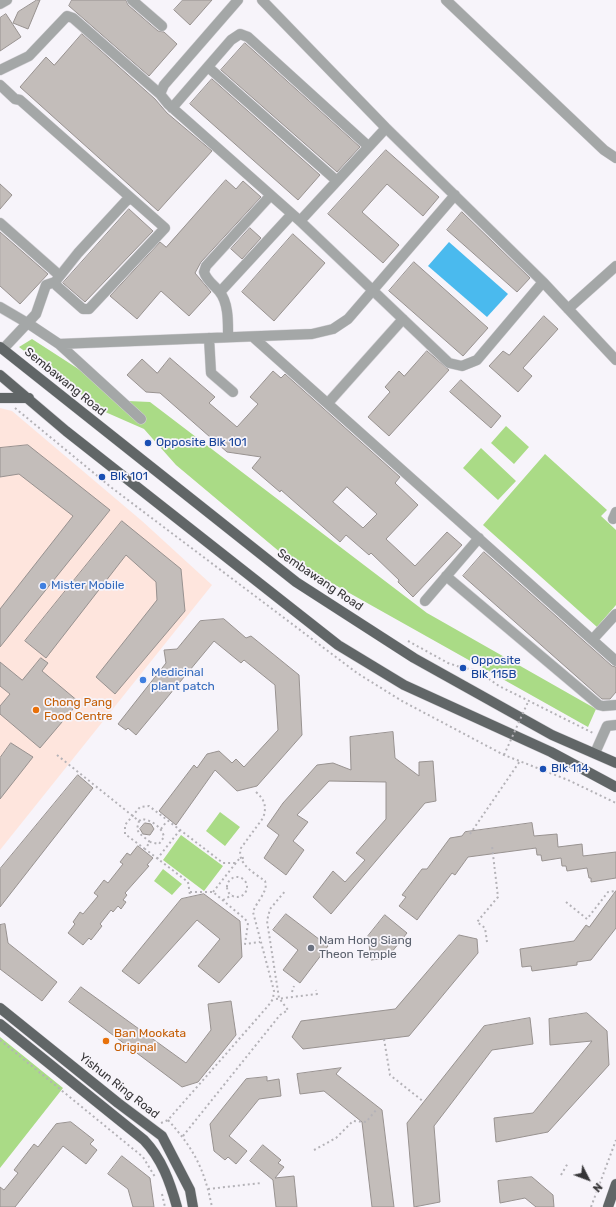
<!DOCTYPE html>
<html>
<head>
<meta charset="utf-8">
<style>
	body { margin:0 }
	#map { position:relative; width:616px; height:1207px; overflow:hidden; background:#f7f4fa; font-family:Rubik,sans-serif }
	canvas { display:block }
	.north { position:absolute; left:568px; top:1159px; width:40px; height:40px; -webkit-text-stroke:3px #f7f4fa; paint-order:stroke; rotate:132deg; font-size:11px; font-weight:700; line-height:16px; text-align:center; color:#363537 }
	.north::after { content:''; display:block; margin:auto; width:14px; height:18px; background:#363537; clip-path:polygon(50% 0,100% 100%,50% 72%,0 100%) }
</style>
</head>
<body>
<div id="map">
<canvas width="616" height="1207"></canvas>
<div class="north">N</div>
</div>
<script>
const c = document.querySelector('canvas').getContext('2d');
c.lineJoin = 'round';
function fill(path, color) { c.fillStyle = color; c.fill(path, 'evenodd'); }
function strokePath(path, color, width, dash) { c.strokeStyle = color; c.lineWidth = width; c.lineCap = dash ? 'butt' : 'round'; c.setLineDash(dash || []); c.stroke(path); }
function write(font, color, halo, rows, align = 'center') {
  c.font = font + ' Rubik,sans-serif'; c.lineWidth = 3.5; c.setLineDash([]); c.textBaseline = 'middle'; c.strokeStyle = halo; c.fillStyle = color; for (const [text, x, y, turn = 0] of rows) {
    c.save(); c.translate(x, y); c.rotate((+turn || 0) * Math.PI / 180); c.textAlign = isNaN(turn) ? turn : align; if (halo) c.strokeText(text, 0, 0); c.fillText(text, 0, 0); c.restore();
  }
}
fill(new Path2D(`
	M 0,408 L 12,411 L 142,521 L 212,585 L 0,850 Z`), '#fee5dd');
fill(new Path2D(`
	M 32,339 L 128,401 L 150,402 L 427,613 L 596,709 L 588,727 L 287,558 L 176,465 L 144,429 L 103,411 L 19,347 Z
	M 506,426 L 529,447 L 514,464 L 491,443 Z
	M 481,448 L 516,481 L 498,500 L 463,468 Z
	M 545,454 L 607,510 L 601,516 L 616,530 L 616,605 L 597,627 L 483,525 Z
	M 220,812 L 240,827 L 225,846 L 206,831 Z
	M 181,835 L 223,866 L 204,891 L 163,860 Z
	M 163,869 L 182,884 L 172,895 L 154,881 Z
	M 0,1037 L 63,1088 L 0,1168 Z`), '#aadb86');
fill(new Path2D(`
	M 449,242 L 508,294 L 487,317 L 428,266 Z`), '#4abaee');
const building = new Path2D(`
	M 37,0 L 40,0 L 28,29 L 13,23 L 18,12 Z
	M 72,0 L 126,0 L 128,5 L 158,31 L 164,32 L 177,44 L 149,76 L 69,6 Z
	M 183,0 L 212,0 L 190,25 L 174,10 Z
	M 6,14 L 21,37 L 0,51 L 0,18 Z
	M 82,34 L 155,99 L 167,113 L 212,151 L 158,211 L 20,87 L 46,57 L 54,65 Z
	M 245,43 L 360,147 L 337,172 L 221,70 Z
	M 212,79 L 320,175 L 298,200 L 190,104 Z
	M 386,150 L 439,197 L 423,216 L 387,184 L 362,212 L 399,245 L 383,263 L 328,214 Z
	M 226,180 L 236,189 L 243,181 L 261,197 L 201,262 L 195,273 L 211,292 L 189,316 L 161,291 L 137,319 L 110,296 L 160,242 L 166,247 Z
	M 0,184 L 12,195 L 0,209 Z
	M 129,209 L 153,231 L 85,302 L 63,283 Z
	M 462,212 L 530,278 L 517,292 L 447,230 Z
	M 250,228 L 261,238 L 242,259 L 231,249 Z
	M 0,232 L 48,274 L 20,304 L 0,286 Z
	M 293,234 L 325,263 L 274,321 L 242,292 Z
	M 414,262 L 488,328 L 463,356 L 389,291 Z
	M 544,316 L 558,329 L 523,368 L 532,376 L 518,392 L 489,366 L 503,351 L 509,355 Z
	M 427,351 L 449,370 L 389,436 L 368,417 L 390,392 L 385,387 L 399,371 L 404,376 Z
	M 170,358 L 215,397 L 209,403 L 237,427 L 258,404 L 250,397 L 273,371 L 281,378 L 285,374 L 400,477 L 395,483 L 418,505 L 386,539 L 415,566 L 447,532 L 462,545 L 413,597 L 398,582 L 399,580 L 371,553 L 369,555 L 346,535 L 340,542 L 281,490 L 280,492 L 252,468 L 261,457 L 227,452 L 160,393 L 146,392 L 127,375 L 142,359 L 157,373 ZM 347,487 L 377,514 L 363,528 L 333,502 Z
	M 461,380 L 501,416 L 491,428 L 450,392 Z
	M 28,445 L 110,510 L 0,647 L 0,609 L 73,516 L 19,474 L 0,477 L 0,448 Z
	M 122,521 L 181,569 L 185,611 L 115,694 L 96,677 L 157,600 L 156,582 L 126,555 L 46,658 L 25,641 Z
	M 484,552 L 612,666 L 616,667 L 616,692 L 610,699 L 602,699 L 463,576 Z
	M 224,619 L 246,638 L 251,636 L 299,675 L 302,735 L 257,786 L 237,791 L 215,770 L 176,825 L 159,811 L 194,765 L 197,768 L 207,754 L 219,751 L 232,763 L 236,759 L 244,767 L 278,730 L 275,685 L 244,660 L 241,663 L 214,641 L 136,735 L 128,728 L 126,730 L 118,724 L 166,663 L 164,650 L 177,649 L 200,621 Z
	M 41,658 L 48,663 L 42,671 L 79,702 L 40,748 L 0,714 L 0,706 L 10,694 L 0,686 L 0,662 L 22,680 Z
	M 393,732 L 395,758 L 419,776 L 419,762 L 433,761 L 436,801 L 425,803 L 331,914 L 313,897 L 333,871 L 345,882 L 365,860 L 356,853 L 386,819 L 386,782 L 329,781 L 297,815 L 308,822 L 293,841 L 304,850 L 286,875 L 264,858 L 279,835 L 267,826 L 283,803 L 317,765 L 333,763 L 351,770 L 350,737 Z
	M 11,743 L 33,757 L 0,799 L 0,758 Z
	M 78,775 L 93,788 L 0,907 L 0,869 Z
	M 145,823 L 151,824 L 154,829 L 150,835 L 143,834 L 140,829 Z
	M 532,823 L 534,836 L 557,834 L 558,847 L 582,844 L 583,856 L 616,852 L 616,878 L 591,882 L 591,878 L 589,878 L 587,868 L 567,871 L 566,866 L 562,866 L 561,858 L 542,861 L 541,855 L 537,855 L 536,848 L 468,857 L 455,875 L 452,873 L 417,920 L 399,906 L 406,897 L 402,895 L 422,869 L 427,869 L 450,838 L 462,836 L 465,832 Z
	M 138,846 L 153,858 L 147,865 L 149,866 L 125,893 L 127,895 L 123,900 L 126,902 L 121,909 L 118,906 L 113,912 L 111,910 L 100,924 L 102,926 L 95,935 L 91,940 L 89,938 L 83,945 L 68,933 L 75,924 L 73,922 L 80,912 L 83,914 L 98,896 L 94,893 L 104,880 L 108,883 L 123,864 L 120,862 L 127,853 L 130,855 Z
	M 616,891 L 616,928 L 591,960 L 577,962 L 577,965 L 532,971 L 531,966 L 522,967 L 520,949 L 574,941 L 586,925 L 589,927 Z
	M 204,894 L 240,921 L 242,957 L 219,983 L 198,966 L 220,939 L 197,920 L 139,984 L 122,971 L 181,899 Z
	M 286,914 L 328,946 L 300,983 L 283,970 L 298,950 L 273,930 Z
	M 385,915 L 407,933 L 387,958 L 371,960 L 368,936 Z
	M 5,924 L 8,943 L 57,982 L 42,1001 L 0,969 L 0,925 Z
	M 459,935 L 477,939 L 478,953 L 409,1036 L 303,1049 L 292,1037 L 301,1021 L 395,1009 Z
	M 81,987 L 186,1063 L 211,1030 L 208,1004 L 231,1001 L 236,1035 L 198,1082 L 182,1087 L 69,1002 Z
	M 587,1013 L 607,1031 L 609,1065 L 548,1132 L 496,1142 L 494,1118 L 533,1113 L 592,1041 L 550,1045 L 549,1019 Z
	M 530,1018 L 533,1044 L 492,1050 L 434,1126 L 440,1202 L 414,1207 L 407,1123 L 484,1026 Z
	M 341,1068 L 336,1074 L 382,1110 L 394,1207 L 372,1207 L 362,1122 L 324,1091 L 300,1094 L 297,1074 Z
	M 267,1077 L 267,1081 L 279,1079 L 281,1096 L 259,1099 L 229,1136 L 247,1151 L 236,1164 L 228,1157 L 225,1160 L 214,1151 L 210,1124 L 246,1079 Z
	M 71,1122 L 94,1140 L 90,1144 L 97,1150 L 86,1164 L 63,1146 L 15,1207 L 0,1207 L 0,1187 L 4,1190 L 18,1173 L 14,1170 L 34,1144 L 38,1147 L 56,1124 Z
	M 263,1145 L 281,1160 L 278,1163 L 284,1167 L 275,1178 L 294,1176 L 297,1207 L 276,1207 L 273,1180 L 250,1161 Z
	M 122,1156 L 150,1178 L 154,1207 L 133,1207 L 128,1189 L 108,1174 Z
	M 532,1177 L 553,1195 L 554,1207 L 536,1207 L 525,1198 L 500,1203 L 498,1181 Z`);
fill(building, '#c3bdba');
strokePath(building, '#989290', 1);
const minor = new Path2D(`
	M 132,0 L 162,26
	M 238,0 L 164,85 L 160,94 L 168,104 L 300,221 L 449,363 L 462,366 L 477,360 L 543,282
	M 262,0 L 386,128 L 543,282 L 616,360
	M 446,0 L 604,150 L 616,158
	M 0,4 L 7,0
	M 208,67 L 337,181
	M 0,70 L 29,56 L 67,16 L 73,18 L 160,94
	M 0,85 L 15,99 L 20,100 L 165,228 L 89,309 L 83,309 L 57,286 L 55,282
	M 172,108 L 231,40 L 240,34 L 248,37 L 368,146
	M 300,221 L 386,128
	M 0,223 L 59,275
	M 220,292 L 292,214
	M 0,307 L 29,324 L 59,344 L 141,419
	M 568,309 L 616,266
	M 228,337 C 228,323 229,303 219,291 C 213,284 207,281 204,272 L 206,266 L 270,196
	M 253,337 L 616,661
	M 209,338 L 211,373 L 233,392
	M 59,344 L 312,334 L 333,329 L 348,319 L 455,195
	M 3,349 L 36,314 L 46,285 L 55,282 L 78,253 L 126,201 L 130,199
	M 328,403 L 403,319
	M 613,519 L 616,512
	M 446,576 L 599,705 L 603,706 L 616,705
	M 425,601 L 479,538
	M 593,639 L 616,614
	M 595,753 L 607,726 L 616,725`);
const major = new Path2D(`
	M 0,347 L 296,582 L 414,658 L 552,735 L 616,763
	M 0,375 L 66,431 L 338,645 L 404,685 L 551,752 L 616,787
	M 0,398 L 29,398
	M 0,1008 L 118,1103 L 162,1136 L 190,1190 L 193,1207
	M 0,1024 L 144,1140 C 162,1159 170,1182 177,1207
	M 608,1207 L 616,1184`);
strokePath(minor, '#d4d2d7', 11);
strokePath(major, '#d4d2d7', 11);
strokePath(new Path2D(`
	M 15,408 L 112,488 L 357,673 L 402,701 L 504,755 L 568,780 L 616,803
	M 408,641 L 448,663 L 463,668 L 476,670 L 499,686 L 593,733
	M 57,755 L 139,821 L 137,829 L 139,833 L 150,842 L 145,849 L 188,882 L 190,895
	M 139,821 L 142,819 C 151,820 162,827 164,837 L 159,844 L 150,842
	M 161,829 L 167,821
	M 470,834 L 520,761
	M 145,849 L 125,834 L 125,825 L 140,807 L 149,806 L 223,863 L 236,863
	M 157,859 L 180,830
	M227 887a10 10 0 1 1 20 0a10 10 0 1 1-20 0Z
	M 190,892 L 213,892 L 245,919 L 248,923 L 245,944 L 260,942
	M 213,892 L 239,859 L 246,857
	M 223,900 L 232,895
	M 566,902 L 587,919 L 608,892 L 616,891
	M 487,942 L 485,928 L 477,922 L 498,897 L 492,846
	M 292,992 L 294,986
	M 276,999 L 317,994 L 316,990
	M 384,1039 L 390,1075 L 424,1102
	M 0,1040 L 143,1157 L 155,1177
	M 168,1120 C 194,1149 204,1168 212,1207
	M 161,1123 L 168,1120 L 268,1006 L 273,999 L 274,991 L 253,912 C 256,902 269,891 265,881 C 254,873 236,863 241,848 L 263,818 C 267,807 265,800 256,792
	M 183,1136 L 276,1020 L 280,1015 L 288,1010 L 279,998 L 267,921 L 270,909 L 286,890
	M 314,1150 L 336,1138 L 353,1121 L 366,1122 L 377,1109
	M 561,1175 L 568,1163
	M 208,1189 L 261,1183
	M 162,1194 L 165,1207
	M 591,1207 L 616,1140`), '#b4b2b7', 2, [2, 3]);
strokePath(minor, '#a4a7a7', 10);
strokePath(major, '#616667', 10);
strokePath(new Path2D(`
	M 504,755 L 528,702`), '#b4b2b7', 2, [2, 3]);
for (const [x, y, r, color] of [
	[148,443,4,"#1a4fb4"],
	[102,477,4,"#1a4fb4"],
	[43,586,4,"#3f7fe0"],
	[463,668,4,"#1a4fb4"],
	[143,680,4,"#3f7fe0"],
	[36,710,4,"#e8710a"],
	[543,769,4,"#1a4fb4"],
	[311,948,4,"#6b7280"],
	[106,1041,4,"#e8710a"]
]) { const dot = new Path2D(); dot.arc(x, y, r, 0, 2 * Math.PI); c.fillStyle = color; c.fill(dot); strokePath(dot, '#f7f4fa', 1.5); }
write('12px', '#363537', '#f7f4fa', [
	["Sembawang Road",65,382,39],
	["Sembawang Road",320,580,34],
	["Yishun Ring Road",119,1086,38]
]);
write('12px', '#164399', '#f7f4fa', [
	["Opposite Blk 101",156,443],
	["Blk 101",110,477],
	["Opposite",471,661],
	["Blk 115B",471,675],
	["Blk 114",551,769]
], 'left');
write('12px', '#366cbe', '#f7f4fa', [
	["Mister Mobile",51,586],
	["Medicinal",151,673],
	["plant patch",151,687]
], 'left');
write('12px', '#c56008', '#f7f4fa', [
	["Chong Pang",44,703],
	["Food Centre",44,717],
	["Ban Mookata",114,1034],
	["Original",114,1048]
], 'left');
write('12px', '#5b616d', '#f7f4fa', [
	["Nam Hong Siang",319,941],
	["Theon Temple",319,955]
], 'left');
</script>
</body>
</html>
